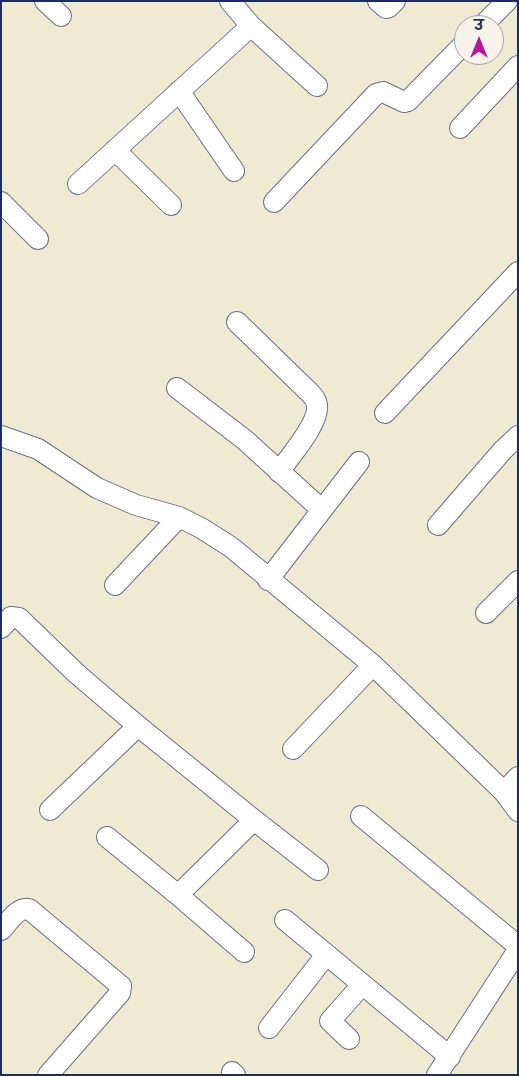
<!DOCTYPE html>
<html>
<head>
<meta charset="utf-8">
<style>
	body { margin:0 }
	#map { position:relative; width:519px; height:1076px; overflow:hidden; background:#f0ead3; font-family:"Balsamiq Sans","Playpen Sans Deva",sans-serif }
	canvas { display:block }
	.frame { position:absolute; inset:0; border:2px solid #1b2f5e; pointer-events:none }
	.north { position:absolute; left:454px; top:15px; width:50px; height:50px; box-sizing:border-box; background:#f7f3e8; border:1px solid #9fa5b1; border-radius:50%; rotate:0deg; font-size:14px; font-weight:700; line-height:20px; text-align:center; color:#1b2f5e }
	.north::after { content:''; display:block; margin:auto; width:18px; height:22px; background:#b5179e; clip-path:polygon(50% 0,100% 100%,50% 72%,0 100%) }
</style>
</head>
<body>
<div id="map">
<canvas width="519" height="1076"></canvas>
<div class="frame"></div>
<div class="north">उ</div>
</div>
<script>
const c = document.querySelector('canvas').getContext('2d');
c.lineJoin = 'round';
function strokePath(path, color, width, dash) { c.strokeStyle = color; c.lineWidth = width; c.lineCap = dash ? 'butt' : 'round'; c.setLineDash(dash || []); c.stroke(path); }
const minor = new Path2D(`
	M 45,1 L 61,16
	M 230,1 L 251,26 L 317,86
	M 378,1 L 386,8 L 389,7 L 395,1
	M 483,25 L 507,1
	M 179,91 L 234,171
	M 460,128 L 518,66
	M 115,150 L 171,205
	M 78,184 L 251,26
	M 1,202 L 38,239
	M 274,202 L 376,94 L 383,92 L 404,102 L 408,101 L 464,44
	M 237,322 L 309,392 C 313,396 317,400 317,406 C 319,424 289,457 279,472
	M 177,388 L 245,440 L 322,510
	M 385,413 L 518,272
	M 1,436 L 38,449 L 97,488 L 136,505 L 179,517 L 201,528 L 231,547 L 373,665 L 504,792 L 518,811
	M 438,525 L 503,450 L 518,436
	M 268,580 L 359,462
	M 115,585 L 179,517
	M 486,613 L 518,581
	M 1,628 L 11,617 L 19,618 L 77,674 L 138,726 L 254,820 L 178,895 L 244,952
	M 293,749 L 373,665
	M 504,792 L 518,777
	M 50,810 L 138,726
	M 361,816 L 518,946
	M 254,820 L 318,870
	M 107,837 L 178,895
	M 285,920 L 450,1057
	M 1,930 C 9,922 17,907 29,909 L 121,986 L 120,993 L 48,1075
	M 269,1028 L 326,955
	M 349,1039 L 330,1021 L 362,985
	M 232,1072 L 235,1075
	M 437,1075 L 518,950`);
strokePath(minor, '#667087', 22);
strokePath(minor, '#fff', 20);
</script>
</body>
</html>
